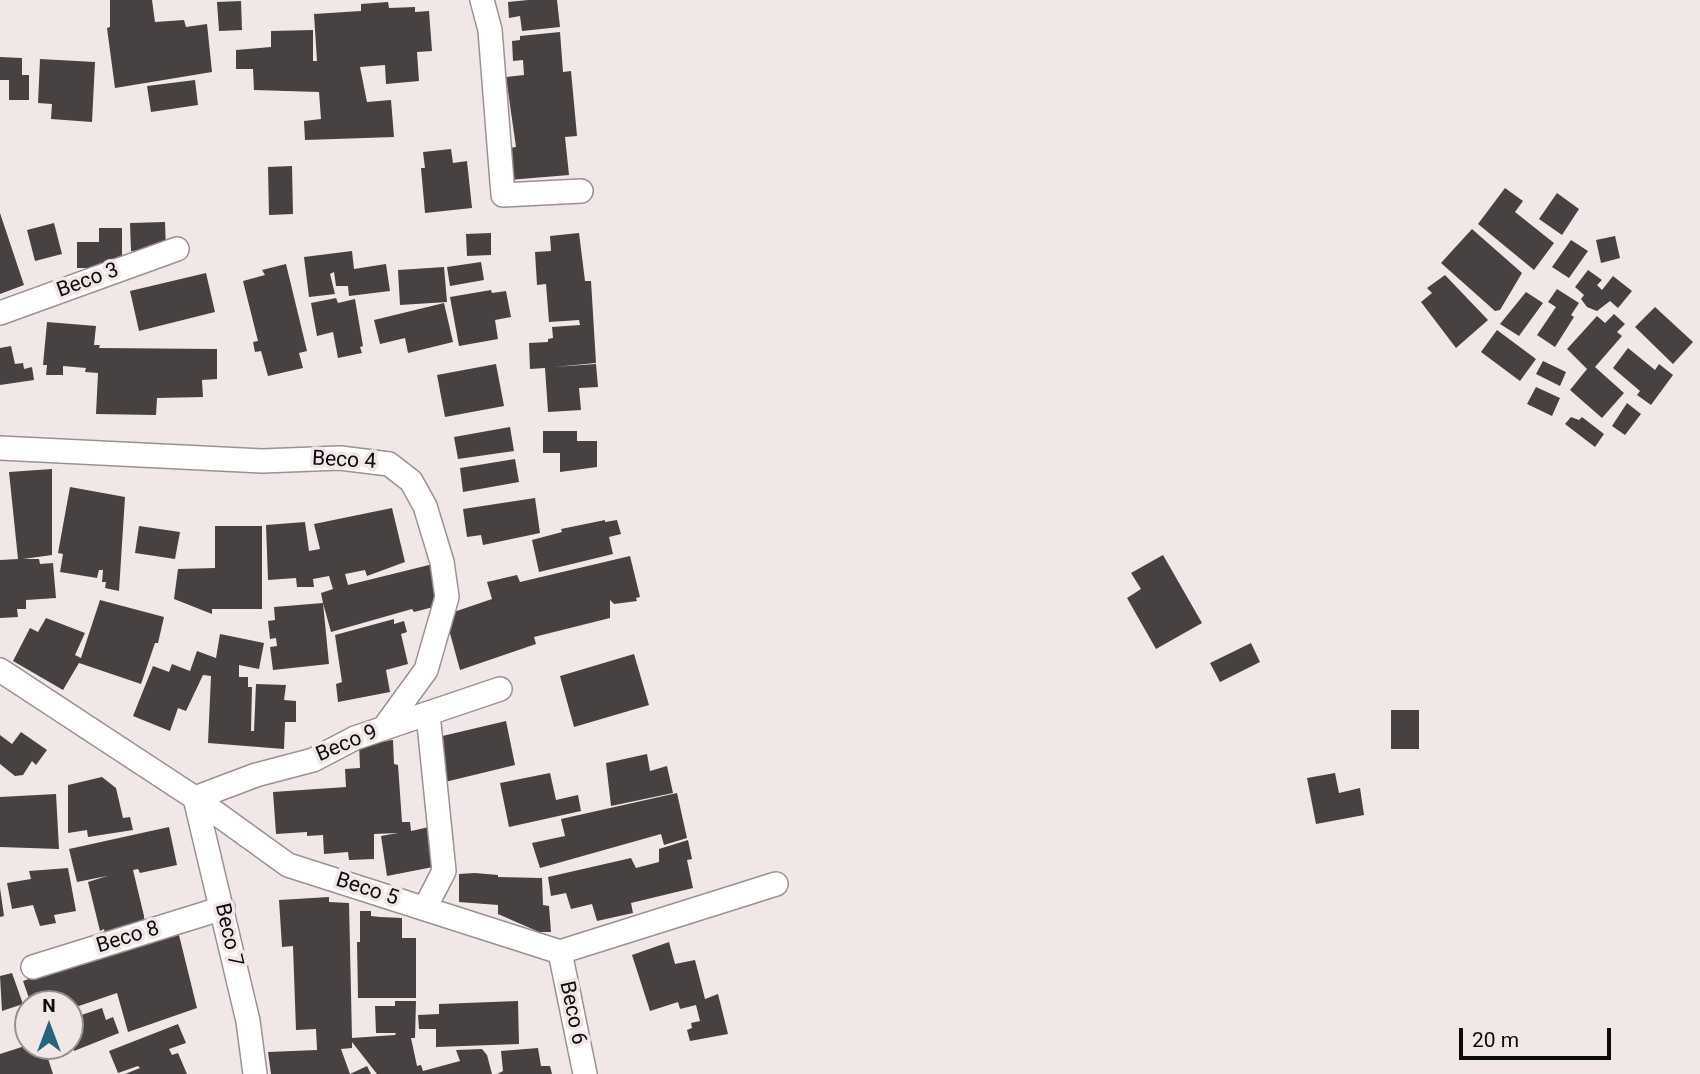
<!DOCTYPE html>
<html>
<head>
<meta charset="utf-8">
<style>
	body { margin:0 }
	#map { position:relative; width:1700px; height:1074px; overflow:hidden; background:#f1e7e7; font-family:Roboto,sans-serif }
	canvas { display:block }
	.north { position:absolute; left:14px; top:990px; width:70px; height:70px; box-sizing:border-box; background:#f1e7e7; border:2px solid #968f8f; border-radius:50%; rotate:0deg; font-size:19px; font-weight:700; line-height:28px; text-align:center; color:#0e0b0b }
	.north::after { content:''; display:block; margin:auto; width:24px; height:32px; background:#27637b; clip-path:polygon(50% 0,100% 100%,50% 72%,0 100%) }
	.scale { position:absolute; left:1459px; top:1028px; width:152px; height:32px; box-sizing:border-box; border:4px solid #0e0b0b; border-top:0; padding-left:9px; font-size:21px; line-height:24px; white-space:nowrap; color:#0e0b0b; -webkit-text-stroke:5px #f1e7e7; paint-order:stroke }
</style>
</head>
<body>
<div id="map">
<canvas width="1700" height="1074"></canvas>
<div class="north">N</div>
<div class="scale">20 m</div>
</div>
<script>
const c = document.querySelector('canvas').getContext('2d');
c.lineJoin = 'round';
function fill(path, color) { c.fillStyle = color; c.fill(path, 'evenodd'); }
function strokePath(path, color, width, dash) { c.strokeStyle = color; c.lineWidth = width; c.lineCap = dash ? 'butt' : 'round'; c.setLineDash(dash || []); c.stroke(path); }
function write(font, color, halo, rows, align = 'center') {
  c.font = font + ' Roboto,sans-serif'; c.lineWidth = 7; c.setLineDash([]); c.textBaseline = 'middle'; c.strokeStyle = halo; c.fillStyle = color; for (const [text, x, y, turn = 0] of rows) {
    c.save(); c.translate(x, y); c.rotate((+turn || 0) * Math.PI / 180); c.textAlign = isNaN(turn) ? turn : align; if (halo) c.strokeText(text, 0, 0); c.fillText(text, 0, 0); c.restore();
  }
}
fill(new Path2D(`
	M 110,0 L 152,0 L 155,22 L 184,20 L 186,27 L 207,24 L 212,72 L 115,88 L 107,28 L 110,27 Z
	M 528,0 L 557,0 L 560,27 L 522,31 L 520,16 L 509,18 L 508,2 Z
	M 241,1 L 242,30 L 219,31 L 217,2 Z
	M 388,2 L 389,8 L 415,7 L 415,12 L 429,11 L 432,51 L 417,52 L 419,81 L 386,84 L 385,65 L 360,67 L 367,102 L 391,100 L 394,137 L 305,140 L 304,121 L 321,119 L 319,92 L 254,90 L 253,69 L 236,69 L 236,50 L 271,47 L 271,31 L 313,30 L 313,61 L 317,61 L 314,14 L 361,11 L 361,4 Z
	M 560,32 L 563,72 L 571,71 L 577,136 L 565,137 L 569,175 L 509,180 L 509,148 L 516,147 L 506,77 L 524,75 L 523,60 L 513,61 L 512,41 L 520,40 L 520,36 Z
	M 0,57 L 22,58 L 22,75 L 29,75 L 29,100 L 9,100 L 9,80 L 0,80 Z
	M 40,59 L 95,62 L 92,122 L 51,119 L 52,104 L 38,103 Z
	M 195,80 L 198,105 L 151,112 L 147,86 Z
	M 451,149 L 453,163 L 467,161 L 472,208 L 425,213 L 421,168 L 425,168 L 423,152 Z
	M 292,166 L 293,214 L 269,215 L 268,167 Z
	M 1505,188 L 1523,201 L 1515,212 L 1554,243 L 1534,270 L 1478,224 Z
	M 1557,193 L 1579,209 L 1562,235 L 1539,219 Z
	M 0,213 L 24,285 L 0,294 Z
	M 165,222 L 166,250 L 131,251 L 130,223 Z
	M 54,223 L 62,254 L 35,261 L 27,230 Z
	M 99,228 L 122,228 L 122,268 L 77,268 L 77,242 L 99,242 Z
	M 1472,229 L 1522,273 L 1500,310 L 1495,311 L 1441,263 Z
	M 491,233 L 491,255 L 467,256 L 466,234 Z
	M 579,233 L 585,281 L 591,281 L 596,363 L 554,367 L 596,364 L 598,387 L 579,388 L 581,410 L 548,412 L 545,368 L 530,369 L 529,343 L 548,342 L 548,339 L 553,338 L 552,327 L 580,325 L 579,320 L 549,322 L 546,284 L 537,285 L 535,252 L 551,251 L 550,236 Z
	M 1615,236 L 1620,258 L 1601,263 L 1596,240 Z
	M 1571,240 L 1588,251 L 1569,278 L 1552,267 Z
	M 352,251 L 354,269 L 386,264 L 390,291 L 349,296 L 348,286 L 336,286 L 334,272 L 330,274 L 335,294 L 309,297 L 304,257 Z
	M 481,262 L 484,280 L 450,286 L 447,267 Z
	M 286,264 L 307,351 L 299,353 L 303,368 L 268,376 L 261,351 L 255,352 L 253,342 L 258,341 L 243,281 L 265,275 L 262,270 Z
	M 444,267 L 447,302 L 400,305 L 398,270 Z
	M 1588,270 L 1602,280 L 1597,285 L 1602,290 L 1613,276 L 1632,291 L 1618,308 L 1610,301 L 1597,311 L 1587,307 L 1581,299 L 1584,295 L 1575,287 Z
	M 206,273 L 215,312 L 139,331 L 130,291 Z
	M 1445,275 L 1488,320 L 1456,348 L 1421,302 L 1432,293 L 1427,288 Z
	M 1557,289 L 1579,303 L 1571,315 L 1574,317 L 1555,347 L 1537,335 L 1556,307 L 1548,302 Z
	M 491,290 L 492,293 L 506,291 L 511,317 L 495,320 L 498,339 L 459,346 L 450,297 Z
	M 1526,292 L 1543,303 L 1519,336 L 1500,324 Z
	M 336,298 L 338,303 L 355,299 L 363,346 L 360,347 L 362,353 L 338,358 L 333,332 L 317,336 L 311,303 Z
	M 444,303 L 453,342 L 408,353 L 405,338 L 380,344 L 374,320 Z
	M 1655,307 L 1693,342 L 1673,364 L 1635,327 Z
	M 1614,314 L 1625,324 L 1617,332 L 1622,336 L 1595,367 L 1624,393 L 1602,418 L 1570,390 L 1587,369 L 1567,349 L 1597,316 L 1605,323 Z
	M 47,322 L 96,326 L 94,345 L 100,345 L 99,348 L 217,349 L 217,379 L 202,380 L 203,397 L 157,398 L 156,415 L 96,414 L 98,373 L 85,372 L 86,368 L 63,366 L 63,375 L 46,375 L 47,365 L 43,365 Z
	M 1497,330 L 1536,359 L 1520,381 L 1481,352 Z
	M 11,346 L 15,364 L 23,363 L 24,369 L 32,367 L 34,380 L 0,385 L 0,348 Z
	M 1628,348 L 1655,370 L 1659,364 L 1673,375 L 1651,405 L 1637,395 L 1640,391 L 1613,368 Z
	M 1543,361 L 1566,372 L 1560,386 L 1536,374 Z
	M 496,364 L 504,406 L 445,417 L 437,375 Z
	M 1536,387 L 1560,398 L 1552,416 L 1527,404 Z
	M 1627,403 L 1641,414 L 1625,435 L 1612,426 Z
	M 1571,417 L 1579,420 L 1582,417 L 1604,434 L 1595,447 L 1565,424 Z
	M 510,427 L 514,451 L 458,459 L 454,437 Z
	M 543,431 L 577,431 L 577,441 L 597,441 L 597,467 L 560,472 L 560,453 L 543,453 Z
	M 515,459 L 519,482 L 463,492 L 460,468 Z
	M 52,469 L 52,555 L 23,559 L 39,559 L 40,564 L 53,563 L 56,598 L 26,600 L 26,609 L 17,609 L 18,617 L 0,618 L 0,560 L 18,559 L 9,472 Z
	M 70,487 L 125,497 L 119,591 L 105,588 L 106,582 L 102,582 L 103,570 L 99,570 L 97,578 L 60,572 L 63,554 L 58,553 Z
	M 535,498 L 540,533 L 483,545 L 481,535 L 467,537 L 463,509 Z
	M 392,508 L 405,562 L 367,576 L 365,570 L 345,574 L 348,585 L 433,564 L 445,604 L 414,612 L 412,609 L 331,632 L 323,603 L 329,664 L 273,670 L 270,647 L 277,646 L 276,638 L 270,639 L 268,621 L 275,620 L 274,607 L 323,603 L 321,593 L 333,589 L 329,576 L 313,579 L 314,587 L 297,587 L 296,578 L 268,580 L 266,525 L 305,522 L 309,551 L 320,549 L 314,524 Z
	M 605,520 L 605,522 L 617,520 L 621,534 L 609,537 L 613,554 L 539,572 L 532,540 L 562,532 L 561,529 Z
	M 139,526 L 180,532 L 175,559 L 135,553 Z
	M 215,526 L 262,526 L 262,609 L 212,609 L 212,614 L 174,599 L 178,569 L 215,568 Z
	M 1163,555 L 1202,623 L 1156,649 L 1127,598 L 1141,589 L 1131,573 Z
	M 630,556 L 640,597 L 636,598 L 637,601 L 614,604 L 610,600 L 610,618 L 534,637 L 536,644 L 460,670 L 445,615 L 492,599 L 487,582 L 517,575 L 520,582 Z
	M 100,600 L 164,617 L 158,643 L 155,643 L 141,684 L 79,663 L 63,690 L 13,661 L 30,628 L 38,632 L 46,618 L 85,633 L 75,655 L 81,658 Z
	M 394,619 L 394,624 L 404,621 L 407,632 L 401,634 L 408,664 L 386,670 L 390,692 L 338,702 L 336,684 L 342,682 L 335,635 Z
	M 220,634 L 264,643 L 259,669 L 239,665 L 239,677 L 248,677 L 248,687 L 252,687 L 251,731 L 254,731 L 256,684 L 286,685 L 284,700 L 296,701 L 296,722 L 285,722 L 284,749 L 208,743 L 211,676 L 203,675 L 186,711 L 178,708 L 170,731 L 133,716 L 153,666 L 169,672 L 172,664 L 190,671 L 197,651 L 216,658 Z
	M 1251,643 L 1260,662 L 1220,682 L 1210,663 Z
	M 634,654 L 649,705 L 574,727 L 560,676 Z
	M 1391,710 L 1419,710 L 1419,749 L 1391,749 Z
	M 506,721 L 515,765 L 445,782 L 434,738 Z
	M 21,732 L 47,750 L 36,765 L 32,761 L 23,775 L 15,776 L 0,764 L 0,735 L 12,744 Z
	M 393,740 L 394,764 L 398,765 L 402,822 L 410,822 L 411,831 L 429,827 L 433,867 L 387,876 L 381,836 L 398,833 L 374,834 L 374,859 L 349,860 L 348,852 L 324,854 L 323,835 L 307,836 L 307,832 L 276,834 L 273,792 L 346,787 L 345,769 L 360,768 L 359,743 Z
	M 647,754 L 650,771 L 667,766 L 673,793 L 611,806 L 606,763 Z
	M 550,773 L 556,800 L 578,795 L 581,811 L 509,827 L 500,783 Z
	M 1335,773 L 1339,793 L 1360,788 L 1364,815 L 1316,824 L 1307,778 Z
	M 102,777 L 116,788 L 123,818 L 130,817 L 133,830 L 88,837 L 87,830 L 68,833 L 68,785 Z
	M 677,793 L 687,838 L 664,845 L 661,834 L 540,868 L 532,843 L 565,836 L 561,819 Z
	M 56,794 L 59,849 L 0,847 L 0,797 Z
	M 169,827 L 177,865 L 140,873 L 138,869 L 133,870 L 144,916 L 144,929 L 106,938 L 104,929 L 100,931 L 88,882 L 107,876 L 77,882 L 69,849 Z
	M 688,840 L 692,859 L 687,860 L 693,888 L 631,903 L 633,913 L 597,921 L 592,904 L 571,909 L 566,893 L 551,896 L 548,877 L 631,858 L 636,868 L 659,862 L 659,849 Z
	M 68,868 L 76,911 L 54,915 L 56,923 L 40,926 L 33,905 L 12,909 L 7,883 L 31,879 L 29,871 Z
	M 475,873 L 498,875 L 498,877 L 542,878 L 543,905 L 549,906 L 551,932 L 539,932 L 498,914 L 498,905 L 459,902 L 459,874 Z
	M 0,888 L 4,916 L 0,917 Z
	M 329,897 L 329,902 L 349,903 L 352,1038 L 395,1035 L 396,1033 L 376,1033 L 375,1006 L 395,1006 L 395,1001 L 416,1001 L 415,1038 L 411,1038 L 417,1066 L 421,1065 L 423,1071 L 460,1061 L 456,1050 L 482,1049 L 487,1055 L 492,1074 L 377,1074 L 352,1042 L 352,1048 L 341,1049 L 350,1074 L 271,1074 L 268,1052 L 317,1050 L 316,1029 L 296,1030 L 293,946 L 282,947 L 279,900 Z
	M 360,911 L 371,911 L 371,916 L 380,917 L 402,918 L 402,938 L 416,938 L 416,998 L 358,998 L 357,942 L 360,942 Z
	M 177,927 L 197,1008 L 128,1032 L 117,993 L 70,1009 L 70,1004 L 31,1004 L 23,981 Z
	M 669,942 L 675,964 L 695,960 L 705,999 L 718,994 L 728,1034 L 690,1041 L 687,1030 L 692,1028 L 691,1023 L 700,1021 L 696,1005 L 680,1009 L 678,1002 L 650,1011 L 632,955 Z
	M 12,973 L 23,1004 L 2,1011 L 0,976 Z
	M 518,1001 L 519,1044 L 436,1047 L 436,1029 L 419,1029 L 418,1015 L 439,1014 L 439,1004 Z
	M 102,1008 L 106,1020 L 113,1017 L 119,1033 L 74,1051 L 70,1040 L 70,1019 Z
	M 178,1024 L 186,1043 L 169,1049 L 172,1055 L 178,1053 L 187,1074 L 125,1074 L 140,1068 L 138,1066 L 118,1073 L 109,1051 Z
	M 28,1045 L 44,1046 L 53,1074 L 0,1074 L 0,1054 Z
	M 538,1048 L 541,1066 L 550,1066 L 552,1074 L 497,1074 L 503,1071 L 501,1051 Z
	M 367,1066 L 371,1074 L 350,1074 Z`), '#484141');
const service = new Path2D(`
	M 482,0 L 490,30 L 503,195 L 581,191
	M 0,313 L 177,249
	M 0,448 L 262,461 L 340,458 L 389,464 L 411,481 L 425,506 L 442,562 L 447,597 L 426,670 L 383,729
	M 0,670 L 195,798 L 288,865 L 560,952 L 776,884
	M 195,798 L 256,775 L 313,760 L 355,738 L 500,689
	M 195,798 L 248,1021 L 255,1074
	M 425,908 L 444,871 L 428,714
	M 560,952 L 585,1074
	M 33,967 L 223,908`);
strokePath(service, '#9a9191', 26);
strokePath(service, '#fff', 23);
write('21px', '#0e0b0b', '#f1e7e7', [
	["Beco 3",88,281,-20],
	["Beco 4",344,461,3],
	["Beco 9",347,744,-23],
	["Beco 5",367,890,18],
	["Beco 7",228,935,77],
	["Beco 8",128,938,-17],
	["Beco 6",572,1013,78]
]);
</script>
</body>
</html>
